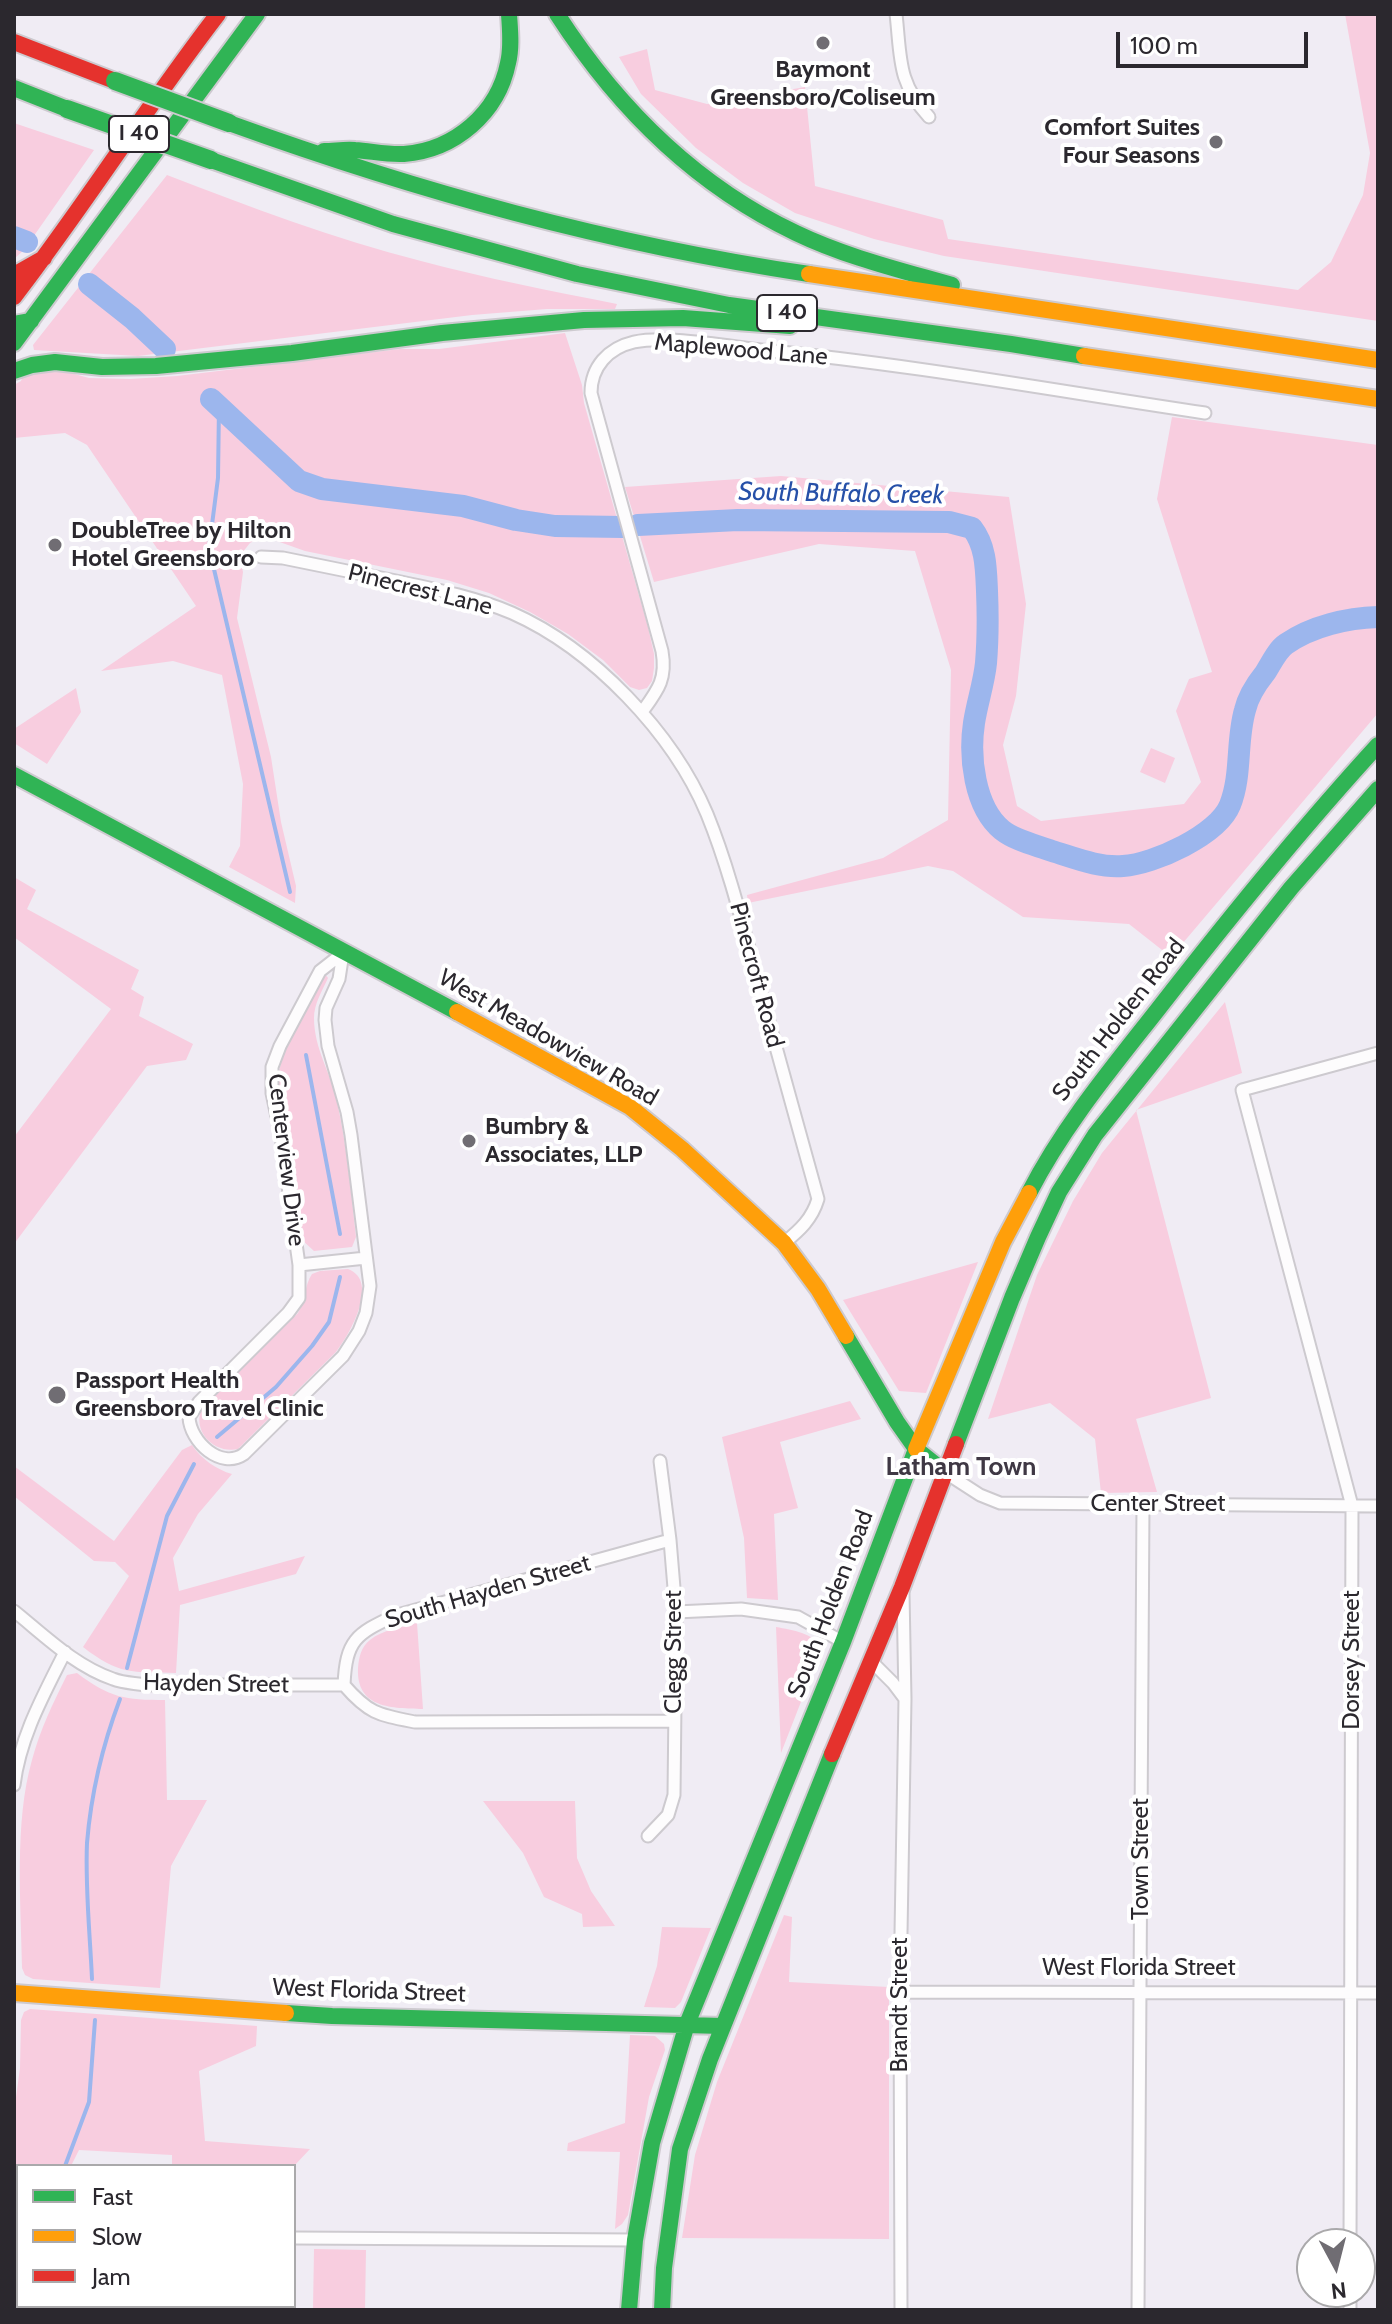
<!DOCTYPE html>
<html>
<head>
<meta charset="utf-8">
<style>
	body { margin:0 }
	#map { position:relative; width:1392px; height:2324px; overflow:hidden; background:#f0ecf4; font-family:Cabin,sans-serif }
	canvas { display:block }
	.frame { position:absolute; inset:0; border:16px solid #2b282e; pointer-events:none }
	.legend { position:absolute; left:16px; top:2164px; width:280px; height:144px; box-sizing:border-box; background:#fff; border:2px solid #aaa9ab; margin:0; padding:10px 14px; list-style:none; font-size:24px; color:#2b282e }
	.legend li { display:flex; align-items:center; gap:16px; height:40px }
	.legend b { width:40px; border:2px solid #aaa9ab }
	.north { position:absolute; left:1296px; top:2228px; width:80px; height:80px; box-sizing:border-box; background:#fff; border:2px solid #aaa9ab; border-radius:50%; rotate:173deg; font-size:22px; font-weight:700; line-height:32px; text-align:center; color:#2b282e }
	.north::after { content:''; display:block; margin:auto; width:28px; height:36px; background:#706d73; clip-path:polygon(50% 0,100% 100%,50% 72%,0 100%) }
	.scale { position:absolute; left:1116px; top:32px; width:192px; height:36px; box-sizing:border-box; border:4px solid #2b282e; border-top:0; padding-left:10px; font-size:24px; line-height:28px; white-space:nowrap; color:#2b282e; -webkit-text-stroke:6px #fff; paint-order:stroke }
</style>
</head>
<body>
<div id="map">
<canvas width="1392" height="2324"></canvas>
<div class="frame"></div>
<ul class="legend">
<li><b style="height:10px;background:#30b455"></b>Fast</li>
<li><b style="height:10px;background:#ff9f0a"></b>Slow</li>
<li><b style="height:10px;background:#e5322d"></b>Jam</li>
</ul>
<div class="north">N</div>
<div class="scale">100 m</div>
</div>
<script>
const c = document.querySelector('canvas').getContext('2d');
c.lineJoin = 'round';
function fill(path, color) { c.fillStyle = color; c.fill(path, 'evenodd'); }
function strokePath(path, color, width, dash) { c.strokeStyle = color; c.lineWidth = width; c.lineCap = dash ? 'butt' : 'round'; c.setLineDash(dash || []); c.stroke(path); }
function write(font, color, halo, rows, align = 'center') {
  c.font = font + ' Cabin,sans-serif'; c.lineWidth = 8; c.setLineDash([]); c.textBaseline = 'middle'; c.strokeStyle = halo; c.fillStyle = color; for (const [text, x, y, turn = 0] of rows) {
    c.save(); c.translate(x, y); c.rotate((+turn || 0) * Math.PI / 180); c.textAlign = isNaN(turn) ? turn : align; if (halo) c.strokeText(text, 0, 0); c.fillText(text, 0, 0); c.restore();
  }
}
fill(new Path2D(`
	M 1345,14 L 1378,14 L 1378,321 L 944,256 L 874,239 L 795,213 L 743,183 L 696,148 L 641,94 L 619,57 L 647,49 L 655,90 L 707,104 L 805,87 L 815,186 L 943,220 L 948,239 L 1298,290 L 1331,262 L 1363,195 L 1370,153 Z
	M 14,123 L 94,150 L 24,250 L 14,259 Z
	M 167,175 C 250,207 334,239 421,261 C 485,278 551,291 617,304 L 615,309 L 547,309 L 472,315 L 138,356 L 34,350 L 33,345 Z
	M 565,333 L 582,385 L 584,403 L 648,627 L 654,654 L 654,668 L 652,681 L 647,688 L 639,690 L 630,687 L 603,660 L 568,634 L 530,612 L 489,593 L 447,580 L 305,551 L 274,540 L 260,538 L 250,543 L 242,553 L 241,564 L 243,572 L 237,618 L 271,757 L 281,822 L 296,886 L 295,903 L 229,867 L 240,846 L 243,784 L 222,675 L 173,661 L 101,671 L 196,606 L 87,445 L 65,433 L 14,438 L 14,385 L 21,381 L 23,375 L 60,370 L 89,378 L 130,379 L 177,376 L 400,349 L 439,349 Z
	M 1172,417 L 1378,445 L 1378,713 L 1171,957 L 1129,924 L 1023,917 L 953,871 L 928,866 L 748,903 L 747,895 L 883,858 L 948,820 L 951,670 L 915,551 L 819,544 L 654,582 L 625,487 L 781,476 L 1009,497 L 1026,604 L 1016,696 L 1003,745 L 1017,806 L 1041,821 L 1184,804 L 1201,782 L 1176,711 L 1189,679 L 1212,672 L 1157,499 Z
	M 76,688 L 81,712 L 47,764 L 14,743 L 14,729 Z
	M 1151,748 L 1175,758 L 1165,783 L 1140,772 Z
	M 14,877 L 36,890 L 27,909 L 139,970 L 131,989 L 144,997 L 139,1016 L 193,1044 L 186,1060 L 147,1066 L 14,1244 L 14,1137 L 111,1009 L 14,937 Z
	M 325,974 L 328,978 C 322,991 314,1004 314,1018 C 314,1049 331,1073 337,1102 C 347,1146 351,1192 356,1237 L 352,1247 L 314,1251 L 302,1240 L 287,1127 L 277,1080 L 283,1054 Z
	M 1225,1002 L 1242,1073 L 1136,1110 L 1211,1398 L 1136,1419 L 1157,1492 L 1101,1493 L 1095,1439 L 1050,1403 L 988,1419 L 1037,1275 L 1073,1201 L 1102,1153 Z
	M 978,1262 L 926,1393 L 899,1391 L 843,1300 Z
	M 348,1269 C 380,1281 350,1334 336,1352 L 238,1449 C 215,1454 193,1433 201,1410 L 298,1313 C 306,1300 304,1286 312,1274 L 320,1271 Z
	M 850,1401 L 861,1419 L 780,1442 L 798,1508 L 774,1514 L 778,1600 L 747,1598 L 744,1538 L 722,1437 Z
	M 192,1445 C 200,1458 217,1470 232,1474 L 198,1514 L 173,1558 L 179,1591 L 305,1556 L 296,1574 L 180,1605 L 176,1673 C 132,1672 119,1675 83,1647 L 129,1576 L 115,1562 L 94,1561 L 14,1496 L 14,1466 L 114,1541 L 182,1450 Z
	M 417,1623 L 423,1709 C 393,1708 356,1709 358,1668 C 359,1657 361,1647 370,1640 C 382,1630 402,1627 417,1623 Z
	M 776,1627 C 793,1630 813,1633 822,1648 L 781,1753 Z
	M 77,1673 C 110,1698 125,1700 165,1700 L 167,1800 L 207,1800 L 171,1866 L 160,1988 L 33,1979 L 25,1975 L 22,1968 C 21,1903 14,1823 32,1760 C 40,1730 53,1703 67,1675 Z
	M 483,1801 L 575,1801 L 577,1858 L 591,1891 L 615,1926 L 583,1927 L 582,1914 L 544,1897 L 523,1853 Z
	M 784,1915 L 792,1917 L 789,1982 L 889,1987 L 889,2239 L 682,2238 L 695,2155 L 717,2082 Z
	M 662,1927 L 711,1928 L 681,2002 L 675,2008 L 644,2007 L 657,1966 Z
	M 30,2009 L 257,2026 L 256,2046 L 199,2071 L 205,2141 L 310,2149 L 294,2166 L 172,2166 L 172,2155 L 79,2150 L 71,2166 L 18,2166 L 18,2276 L 14,2277 L 14,2112 L 20,2068 L 21,2020 L 24,2012 Z
	M 630,2035 L 655,2036 L 664,2044 L 665,2050 L 649,2097 L 628,2215 L 622,2224 L 615,2229 L 620,2152 L 567,2151 L 568,2143 L 625,2123 Z
	M 314,2249 L 366,2250 L 365,2310 L 313,2310 Z`), '#f8cddf');
strokePath(new Path2D(`
	M 219,406 L 218,478 L 209,548 L 290,892
	M 306,1055 L 340,1234
	M 217,1437 L 276,1387 L 312,1346 L 329,1322 L 340,1277
	M 127,1668 L 167,1516 L 194,1464
	M 92,1979 C 90,1934 85,1888 87,1843 C 91,1794 103,1744 120,1699
	M 65,2166 L 89,2102 L 95,2020
	M 14,2247 L 18,2241`), '#9cb6ed', 4);
strokePath(new Path2D(`
	M 14,237 L 27,242
	M 89,284 L 132,318 L 165,349
	M 211,399 L 299,481 L 322,489 L 463,506 L 516,520 L 555,526 L 623,527
	M 638,525 L 738,520 L 949,522 L 972,528 C 986,546 986,568 987,591 C 988,615 988,639 986,663 C 984,683 977,703 974,723 C 969,756 974,807 1002,830 C 1016,841 1036,845 1052,851 C 1075,858 1099,868 1123,866 C 1154,864 1218,835 1230,805 C 1242,775 1236,741 1245,710 C 1248,697 1257,683 1265,673 C 1271,664 1277,650 1286,644 C 1312,626 1347,618 1378,617`), '#9cb6ed', 22);
const street = new Path2D(`
	M 896,14 C 901,58 897,82 929,117
	M 261,557 L 283,558 C 322,566 362,574 401,582 C 439,590 477,598 512,613 C 593,649 673,733 707,814 C 729,868 743,926 758,982 C 778,1054 798,1126 818,1199 C 812,1219 800,1230 784,1243
	M 642,712 C 658,690 667,679 662,651 L 591,393 C 591,367 608,348 634,342 C 667,335 726,346 761,350 C 909,364 1057,391 1205,413
	M 343,953 L 339,979 L 326,1008 L 325,1020 L 328,1046 L 347,1112 L 351,1135 L 370,1286 L 366,1313 L 359,1331 L 343,1356 L 244,1454 C 221,1470 190,1442 189,1417 L 199,1402 L 288,1313 L 299,1298 L 299,1265 L 281,1136 L 272,1093 L 272,1067 L 280,1046 L 320,971 Z
	M 299,1265 L 366,1258
	M 946,1473 L 980,1495 L 1000,1503 L 1378,1506
	M 903,1592 L 905,1699
	M 14,1611 C 45,1636 75,1666 113,1679 C 123,1683 134,1683 145,1685 L 344,1685
	M 676,1612 L 741,1609 L 798,1617 L 843,1642
	M 872,1662 L 893,1683 L 905,1699 L 900,1992 L 901,2310
	M 344,1685 C 346,1640 356,1634 394,1616 L 670,1540
	M 344,1685 C 369,1714 379,1715 415,1722 L 674,1721
	M 14,1785 C 20,1737 43,1696 65,1652
	M 648,1836 L 668,1815 L 674,1795 L 676,1612 L 670,1540 L 660,1461
	M 900,1992 L 1378,1993
	M 294,2238 L 635,2240
	M 1350,2244 L 1352,1506 L 1242,1090 L 1378,1053
	M 38,2306 L 38,2310
	M 1138,2310 L 1143,1504
	M 1350,2310 L 1350,2292`);
const fast = new Path2D(`
	M 557,14 C 617,107 695,185 796,233 C 846,257 900,270 952,285
	M 14,88 L 67,109
	M 229,123 C 420,192 608,244 809,274
	M 324,151 C 334,151 345,149 355,150 C 371,151 387,155 404,154 C 455,150 498,113 508,63 C 512,47 510,30 509,14
	M 211,160 L 393,224 L 577,274 L 729,305 L 1011,344 L 1084,356
	M 14,324 L 31,321
	M 14,343 L 257,14
	M 14,371 L 32,365 L 55,362 L 102,367 L 156,366 L 292,353 L 442,333 L 584,320 L 683,318 L 790,326
	M 14,775 L 457,1012
	M 1029,1193 C 1064,1125 1112,1068 1159,1008 C 1229,918 1301,829 1378,745
	M 846,1336 L 897,1422 L 916,1449 L 946,1473
	M 956,1444 L 1012,1298 L 1038,1237 L 1059,1192 L 1095,1135 L 1291,888 L 1378,789
	M 286,2013 L 332,2016 L 723,2026
	M 629,2310 L 635,2240 L 652,2143 L 687,2024 L 843,1642 L 916,1449
	M 662,2310 L 664,2268 L 680,2149 L 710,2059 L 832,1754`);
const slow = new Path2D(`
	M 809,274 L 1378,360
	M 1084,356 L 1378,399
	M 457,1012 L 630,1107 L 682,1149 L 784,1243 L 818,1289 L 846,1336
	M 916,1449 L 1003,1242 L 1029,1193
	M 14,1993 L 286,2013`);
const jam = new Path2D(`
	M 14,42 L 115,81
	M 14,275 L 44,258
	M 14,297 C 85,205 147,106 218,14
	M 832,1754 L 902,1587 L 956,1444`);
strokePath(street, '#cdcacf', 15);
strokePath(fast, '#cdcacf', 20);
strokePath(slow, '#cdcacf', 20);
strokePath(jam, '#cdcacf', 20);
strokePath(street, '#fdfcfd', 11);
strokePath(fast, '#30b455', 16);
strokePath(slow, '#ff9f0a', 16);
strokePath(jam, '#e5322d', 16);
const fastBridge = new Path2D(`
	M 115,81 L 229,123
	M 67,109 L 211,160`);
strokePath(fastBridge, '#cdcacf', 22, []);
strokePath(fastBridge, '#30b455', 18);
for (const [x, y, r, color] of [
	[823,43,8,"#706d73"],
	[1216,142,8,"#706d73"],
	[55,545,8,"#706d73"],
	[469,1141,8,"#706d73"],
	[57,1395,10,"#706d73"]
]) { const dot = new Path2D(); dot.arc(x, y, r, 0, 2 * Math.PI); c.fillStyle = color; c.fill(dot); strokePath(dot, '#fff', 3); }
for (const [x, y, w] of [
	[139,134,60],
	[787,313,60]
]) { const box = new Path2D(); box.roundRect(x - w / 2, y - 18, w, 36, 6); c.fillStyle = '#fff'; c.fill(box); strokePath(box, '#2b282e', 2); }
write('bold 22px', '#2b282e', null, [
	["I 40",139,134],
	["I 40",787,313]
]);
write('bold 24px', '#2b282e', '#fff', [
	["Baymont",823,70,"center"],
	["Greensboro/Coliseum",823,98,"center"],
	["Comfort Suites",1200,128,"right"],
	["Four Seasons",1200,156,"right"],
	["DoubleTree by Hilton",71,531],
	["Hotel Greensboro",71,559],
	["Bumbry &",485,1127],
	["Associates, LLP",485,1155],
	["Passport Health",75,1381],
	["Greensboro Travel Clinic",75,1409]
], 'left');
write('24px', '#2b282e', '#fff', [
	["Maplewood Lane",741,350,5],
	["Pinecrest Lane",420,590,14],
	["Pinecroft Road",756,975,75],
	["South Holden Road",1119,1020,-52],
	["West Meadowview Road",548,1038,30],
	["Centerview Drive",286,1160,83],
	["Center Street",1158,1504],
	["South Hayden Street",488,1592,-16],
	["South Holden Road",831,1604,-69],
	["Clegg Street",674,1652,-90],
	["Dorsey Street",1352,1660,-90],
	["Hayden Street",216,1684,1],
	["Town Street",1141,1859,-90],
	["West Florida Street",1139,1968],
	["West Florida Street",369,1991,2],
	["Brandt Street",900,2005,-90]
]);
write('italic 26px', '#2650a8', '#fff', [
	["South Buffalo Creek",841,494,1]
]);
write('bold 26px', '#3f3844', '#fff', [
	["Latham Town",961,1467]
]);
</script>
</body>
</html>
